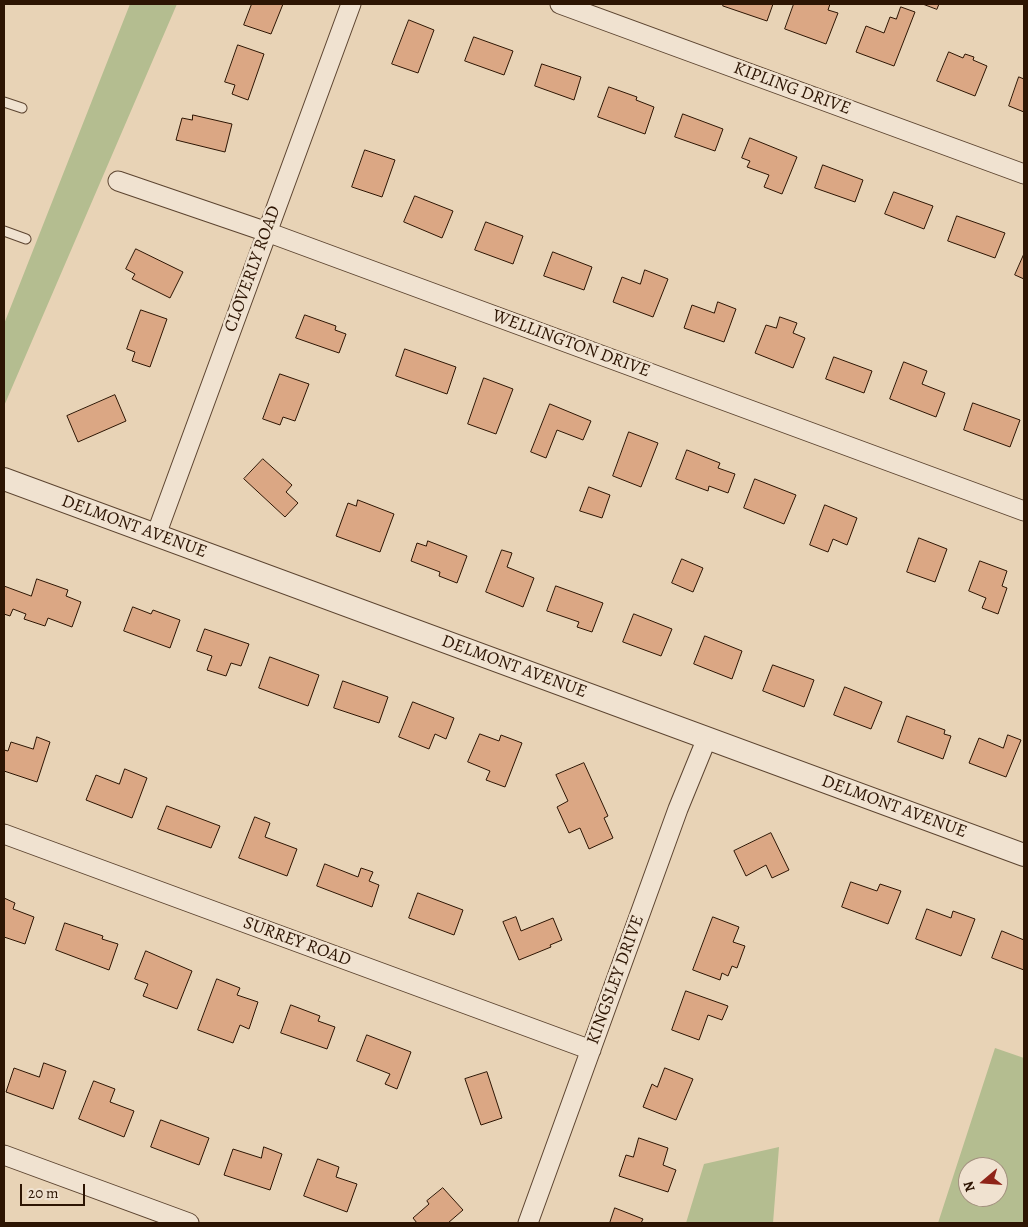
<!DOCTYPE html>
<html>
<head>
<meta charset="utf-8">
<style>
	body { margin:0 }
	#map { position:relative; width:1028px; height:1227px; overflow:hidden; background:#e8d3b6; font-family:Alegreya,serif }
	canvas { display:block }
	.frame { position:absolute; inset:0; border:5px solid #2d1503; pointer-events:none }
	.north { position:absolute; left:958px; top:1157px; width:50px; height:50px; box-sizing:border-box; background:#f0e2d0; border:1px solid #a2907e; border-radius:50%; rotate:252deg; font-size:14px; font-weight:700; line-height:20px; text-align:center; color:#2d1503 }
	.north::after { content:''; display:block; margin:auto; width:18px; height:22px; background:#8f2418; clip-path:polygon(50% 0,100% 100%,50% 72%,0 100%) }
	.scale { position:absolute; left:20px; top:1184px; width:65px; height:22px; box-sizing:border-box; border:2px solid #2d1503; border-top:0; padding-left:6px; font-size:15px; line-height:18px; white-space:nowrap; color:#2d1503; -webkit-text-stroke:4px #f0e2d0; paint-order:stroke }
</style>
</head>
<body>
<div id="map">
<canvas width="1028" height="1227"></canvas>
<div class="frame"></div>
<div class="north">N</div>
<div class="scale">20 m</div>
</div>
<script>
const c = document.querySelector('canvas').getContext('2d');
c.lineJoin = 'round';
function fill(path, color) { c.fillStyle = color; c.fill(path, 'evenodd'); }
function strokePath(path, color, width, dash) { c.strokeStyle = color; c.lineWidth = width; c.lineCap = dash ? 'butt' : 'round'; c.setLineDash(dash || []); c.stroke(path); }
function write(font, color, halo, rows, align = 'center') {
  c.font = font + ' Alegreya,serif'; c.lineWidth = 5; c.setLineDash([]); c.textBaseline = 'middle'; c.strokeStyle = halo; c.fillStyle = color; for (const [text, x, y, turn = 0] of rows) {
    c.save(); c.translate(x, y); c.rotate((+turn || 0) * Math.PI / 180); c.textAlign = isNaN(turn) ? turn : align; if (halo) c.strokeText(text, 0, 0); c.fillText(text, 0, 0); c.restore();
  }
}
fill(new Path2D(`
	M 130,4 L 177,4 L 4,406 L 4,324 Z
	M 995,1048 L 1024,1058 L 1024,1223 L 938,1223 ZM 968,1167 L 998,1167 L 998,1197 L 968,1197 Z
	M 779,1147 L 773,1223 L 686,1223 L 704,1164 Z`), '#b4bd90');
const building = new Path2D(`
	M 252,4 L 283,4 L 271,34 L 244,25 Z
	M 724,4 L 773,4 L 767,21 L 723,6 Z
	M 794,4 L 830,4 L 828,10 L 838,13 L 826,44 L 785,29 Z
	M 923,4 L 939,4 L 937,9 Z
	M 901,7 L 915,12 L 894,66 L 856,52 L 866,26 L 884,33 L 890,17 L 896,19 Z
	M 409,20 L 434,30 L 418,73 L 392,64 Z
	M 474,37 L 513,51 L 504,75 L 465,61 Z
	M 238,45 L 264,54 L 248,100 L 232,94 L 235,85 L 225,82 Z
	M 949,52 L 963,58 L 965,54 L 974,57 L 973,60 L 987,66 L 975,96 L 937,81 Z
	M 542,64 L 581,77 L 574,100 L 535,86 Z
	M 1019,77 L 1024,79 L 1024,112 L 1009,106 Z
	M 609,87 L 637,97 L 636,100 L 654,107 L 645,134 L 598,117 Z
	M 683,114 L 723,129 L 715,151 L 675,137 Z
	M 193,115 L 232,124 L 225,152 L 176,140 L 182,118 L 192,120 Z
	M 750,138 L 797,157 L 782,194 L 764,187 L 769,175 L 747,167 L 750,161 L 742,158 Z
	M 365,150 L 395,160 L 382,197 L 352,187 Z
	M 823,165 L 863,180 L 855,202 L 815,188 Z
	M 894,192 L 933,206 L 924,229 L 885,214 Z
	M 415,196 L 453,211 L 442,238 L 404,222 Z
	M 957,216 L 1005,233 L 995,258 L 948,241 Z
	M 486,222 L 523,236 L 513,264 L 475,250 Z
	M 136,249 L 183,272 L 170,298 L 132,279 L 135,274 L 126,269 Z
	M 553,252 L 592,267 L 584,290 L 544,276 Z
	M 1024,254 L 1024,279 L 1015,275 Z
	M 645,270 L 668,279 L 653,317 L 613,302 L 622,277 L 640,284 Z
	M 718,302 L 736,309 L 724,342 L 684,328 L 692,305 L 714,313 Z
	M 141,310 L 167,319 L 150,367 L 132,361 L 135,352 L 127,349 Z
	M 305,315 L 336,326 L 335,330 L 346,334 L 339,353 L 296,338 Z
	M 780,317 L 797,323 L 793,333 L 805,338 L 793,368 L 755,353 L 766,325 L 776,328 Z
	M 405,349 L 456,367 L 447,394 L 396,376 Z
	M 834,357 L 872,371 L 864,393 L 826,379 Z
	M 904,362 L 927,371 L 922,384 L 945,393 L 936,417 L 890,399 Z
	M 280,374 L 309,384 L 295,421 L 283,417 L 280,425 L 263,419 Z
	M 484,378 L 513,389 L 496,434 L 468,424 Z
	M 115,395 L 126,421 L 78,442 L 67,416 Z
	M 973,403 L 1020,420 L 1010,447 L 964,430 Z
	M 550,404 L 591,421 L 583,440 L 557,430 L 546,458 L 531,452 Z
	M 629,432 L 658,443 L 641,487 L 613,476 Z
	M 687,450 L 720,463 L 718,468 L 735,474 L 728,493 L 709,486 L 708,491 L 676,479 Z
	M 263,459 L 292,485 L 286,492 L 298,503 L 285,517 L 244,479 Z
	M 755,479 L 796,495 L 784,524 L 744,508 Z
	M 589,487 L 610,495 L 602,518 L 580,511 Z
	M 358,500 L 394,514 L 380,552 L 336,536 L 348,503 L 356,506 Z
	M 825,505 L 857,518 L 847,545 L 833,539 L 828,552 L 810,545 Z
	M 919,538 L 947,549 L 935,582 L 907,572 Z
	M 428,541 L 467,556 L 457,583 L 439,576 L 440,572 L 411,561 L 417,543 L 426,546 Z
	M 502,550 L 512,553 L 507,567 L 534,578 L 523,607 L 486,592 Z
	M 682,559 L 703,568 L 693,592 L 672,583 Z
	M 980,561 L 1007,571 L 1002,586 L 1007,588 L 998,614 L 982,608 L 986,598 L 969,591 Z
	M 37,579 L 68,590 L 66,596 L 81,602 L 72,627 L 48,618 L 45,626 L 24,619 L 26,614 L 13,609 L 10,616 L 4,614 L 4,586 L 31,596 Z
	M 556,586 L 603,603 L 592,632 L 577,627 L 579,622 L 547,611 Z
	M 133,607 L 151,614 L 153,610 L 180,620 L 170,648 L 124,631 Z
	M 634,614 L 672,629 L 661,656 L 623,642 Z
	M 205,629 L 249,644 L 241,666 L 231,663 L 226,676 L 207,670 L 212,656 L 197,651 Z
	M 705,636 L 742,651 L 732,679 L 694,664 Z
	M 270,657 L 319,675 L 308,706 L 259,688 Z
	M 773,665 L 814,680 L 804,707 L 763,691 Z
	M 343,681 L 388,697 L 379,723 L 334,708 Z
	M 845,687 L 882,702 L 871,729 L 834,715 Z
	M 413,702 L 454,718 L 446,739 L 435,734 L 429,749 L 399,737 Z
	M 907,716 L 945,730 L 944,734 L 951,736 L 943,759 L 898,742 Z
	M 480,734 L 499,741 L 501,735 L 522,743 L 505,787 L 486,780 L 490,771 L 468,762 Z
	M 1008,735 L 1021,740 L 1006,777 L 969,763 L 979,738 L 1003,748 Z
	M 37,737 L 50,742 L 37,782 L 4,771 L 4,750 L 8,751 L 11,742 L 33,749 Z
	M 584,763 L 608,816 L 604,818 L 613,838 L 589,849 L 580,828 L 569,833 L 557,807 L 568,801 L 556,775 Z
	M 125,769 L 147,778 L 132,818 L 86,800 L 96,775 L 119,784 Z
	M 167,806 L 220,826 L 211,848 L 158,829 Z
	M 255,817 L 270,823 L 265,837 L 297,849 L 287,876 L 239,858 Z
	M 771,833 L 789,870 L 772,878 L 766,865 L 746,876 L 734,851 Z
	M 325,864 L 358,877 L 361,868 L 373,872 L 369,881 L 379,885 L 372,907 L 317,886 Z
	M 851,882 L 877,891 L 880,884 L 901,891 L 888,924 L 842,907 Z
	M 418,893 L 463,910 L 454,935 L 409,918 Z
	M 4,898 L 15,903 L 13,909 L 34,917 L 25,944 L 4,937 Z
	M 927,909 L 951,918 L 953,911 L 975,919 L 961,956 L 916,939 Z
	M 516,917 L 521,931 L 553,918 L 562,940 L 550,945 L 551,947 L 519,960 L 503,922 Z
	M 713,917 L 739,927 L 733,942 L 745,946 L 737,968 L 732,966 L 728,976 L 722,973 L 720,980 L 693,970 Z
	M 65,923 L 103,936 L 102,939 L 118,944 L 109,970 L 56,950 Z
	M 1002,931 L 1024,940 L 1024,970 L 992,958 Z
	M 146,951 L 192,971 L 177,1009 L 143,996 L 148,984 L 135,979 Z
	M 217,979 L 240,988 L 237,995 L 258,1002 L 249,1029 L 240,1025 L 233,1043 L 198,1030 Z
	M 686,991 L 728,1006 L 722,1020 L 708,1015 L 699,1040 L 672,1030 Z
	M 291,1005 L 320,1016 L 318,1021 L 335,1027 L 327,1049 L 281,1033 Z
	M 367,1035 L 411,1052 L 397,1089 L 385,1084 L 390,1074 L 357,1061 Z
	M 44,1063 L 66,1071 L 53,1109 L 6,1092 L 14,1068 L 39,1077 Z
	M 665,1068 L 693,1079 L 676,1120 L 643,1107 L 652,1084 L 657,1087 Z
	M 487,1072 L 502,1118 L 481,1125 L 465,1079 Z
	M 94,1081 L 115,1089 L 110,1102 L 134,1111 L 124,1137 L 79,1119 Z
	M 161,1120 L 209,1138 L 199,1165 L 151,1147 Z
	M 639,1138 L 668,1148 L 663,1165 L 676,1170 L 668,1192 L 619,1176 L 626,1155 L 633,1157 Z
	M 264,1147 L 282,1154 L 270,1190 L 224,1175 L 233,1149 L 261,1158 Z
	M 318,1159 L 339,1167 L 336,1177 L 357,1184 L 347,1212 L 304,1196 Z
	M 443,1188 L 463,1210 L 448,1223 L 417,1223 L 413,1218 L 429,1204 L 427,1201 Z
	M 615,1208 L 643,1219 L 641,1223 L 610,1223 Z`);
fill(building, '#dba784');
strokePath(building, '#2d1503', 1);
const service = new Path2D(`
	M 4,102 L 22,108
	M 4,231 L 26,239`);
const minor = new Path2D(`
	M 560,4 L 1024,174
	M 118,181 L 267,232 L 1024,511
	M 156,535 L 351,4
	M 4,834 L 591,1050
	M 4,1155 L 189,1223
	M 528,1223 L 678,809 L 707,738`);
const tertiary = new Path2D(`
	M 4,479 L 1024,855`);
strokePath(service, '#5c4430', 11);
strokePath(minor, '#5c4430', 21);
strokePath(tertiary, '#5c4430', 24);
strokePath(service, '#f0e2d0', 9);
strokePath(minor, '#f0e2d0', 19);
strokePath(tertiary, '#f0e2d0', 22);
write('18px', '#2d1503', '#f0e2d0', [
	["KIPLING DRIVE",792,89,20],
	["CLOVERLY ROAD",253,269,-70],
	["WELLINGTON DRIVE",571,344,20],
	["DELMONT AVENUE",134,527,20],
	["DELMONT AVENUE",514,667,20],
	["DELMONT AVENUE",894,807,20],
	["SURREY ROAD",297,942,20],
	["KINGSLEY DRIVE",616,980,-70]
]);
</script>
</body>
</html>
